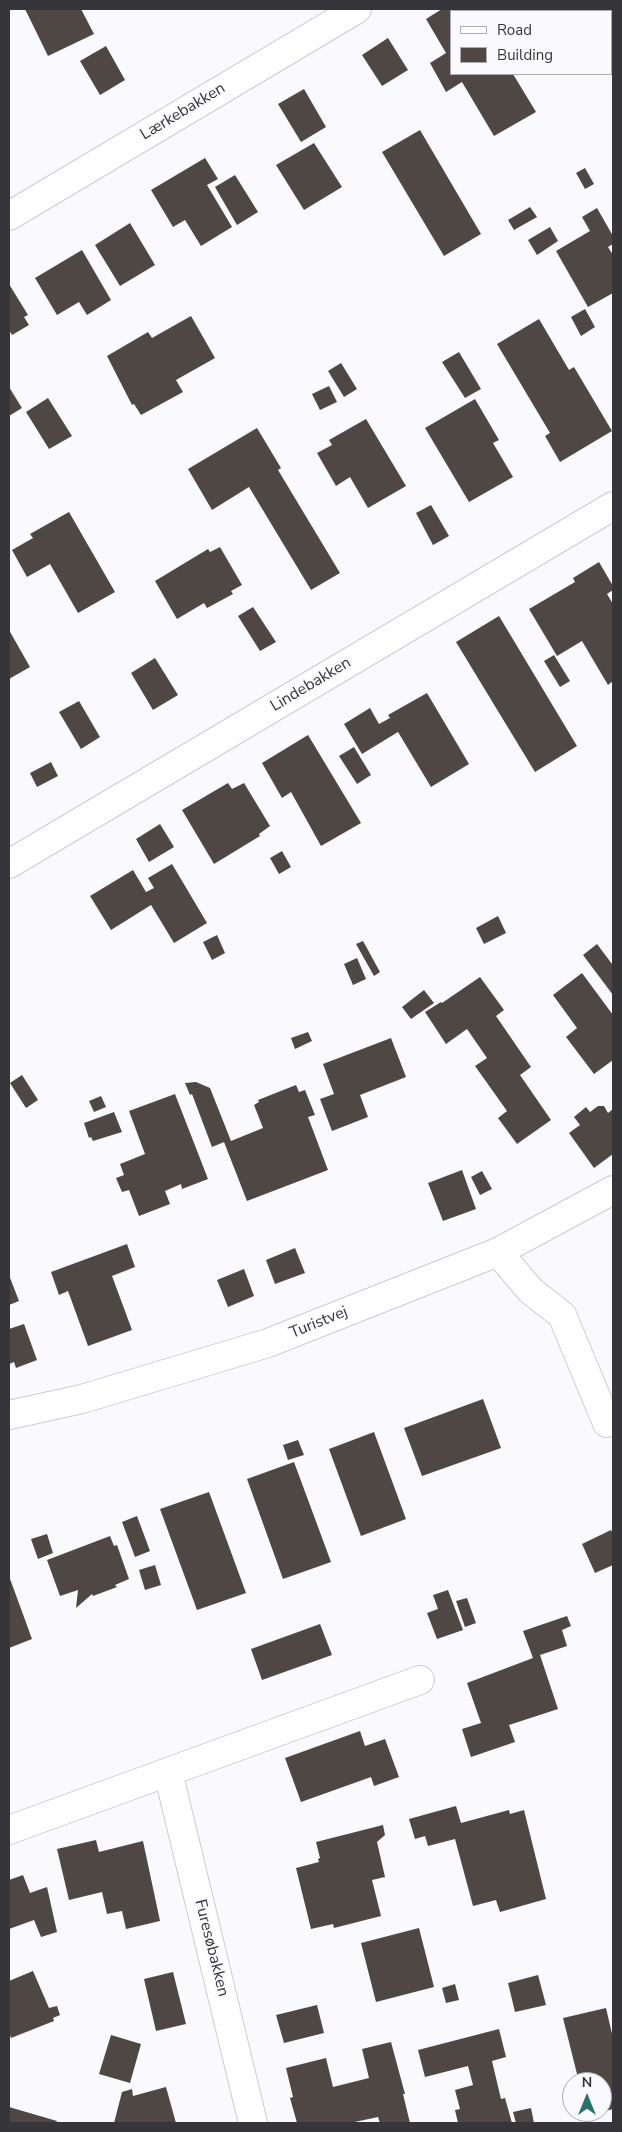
<!DOCTYPE html>
<html>
<head>
<meta charset="utf-8">
<style>
	body { margin:0 }
	#map { position:relative; width:622px; height:2132px; overflow:hidden; background:#fafafe; font-family:"Nunito Sans",sans-serif }
	canvas { display:block }
	.frame { position:absolute; inset:0; border:10px solid #363539; pointer-events:none }
	.legend { position:absolute; left:450px; top:10px; width:162px; height:65px; box-sizing:border-box; background:#fafafe; border:1px solid #acabaf; margin:0; padding:6px 9px; list-style:none; font-size:15px; color:#363539 }
	.legend li { display:flex; align-items:center; gap:10px; height:25px }
	.legend b { width:25px; border:1px solid #acabaf }
	.north { position:absolute; left:562px; top:2072px; width:50px; height:50px; box-sizing:border-box; background:#fafafe; border:1px solid #acabaf; border-radius:50%; rotate:0deg; font-size:14px; font-weight:700; line-height:20px; text-align:center; color:#363539 }
	.north::after { content:''; display:block; margin:auto; width:18px; height:22px; background:#29726b; clip-path:polygon(50% 0,100% 100%,50% 72%,0 100%) }
</style>
</head>
<body>
<div id="map">
<canvas width="622" height="2132"></canvas>
<div class="frame"></div>
<ul class="legend">
<li><b style="height:6px;background:#fff"></b>Road</li>
<li><b style="height:14px;background:#4f4743"></b>Building</li>
</ul>
<div class="north">N</div>
</div>
<script>
const c = document.querySelector('canvas').getContext('2d');
c.lineJoin = 'round';
function fill(path, color) { c.fillStyle = color; c.fill(path, 'evenodd'); }
function strokePath(path, color, width, dash) { c.strokeStyle = color; c.lineWidth = width; c.lineCap = dash ? 'butt' : 'round'; c.setLineDash(dash || []); c.stroke(path); }
function write(font, color, halo, rows, align = 'center') {
  c.font = font + ' "Nunito Sans",sans-serif'; c.lineWidth = 5; c.setLineDash([]); c.textBaseline = 'middle'; c.strokeStyle = halo; c.fillStyle = color; for (const [text, x, y, turn = 0] of rows) {
    c.save(); c.translate(x, y); c.rotate((+turn || 0) * Math.PI / 180); c.textAlign = isNaN(turn) ? turn : align; if (halo) c.strokeText(text, 0, 0); c.fillText(text, 0, 0); c.restore();
  }
}
fill(new Path2D(`
	M 25,9 L 81,9 L 94,34 L 48,56 Z
	M 442,9 L 481,9 L 483,11 L 451,11 L 451,74 L 513,74 L 536,112 L 494,136 L 462,82 L 446,92 L 430,63 L 446,53 L 426,19 Z
	M 523,9 L 592,9 L 594,11 L 525,11 Z
	M 388,38 L 408,70 L 382,86 L 362,55 Z
	M 106,46 L 125,80 L 100,95 L 80,61 Z
	M 304,89 L 326,127 L 301,142 L 278,104 Z
	M 420,130 L 481,234 L 444,256 L 382,152 Z
	M 314,143 L 342,187 L 304,210 L 276,165 Z
	M 205,158 L 218,179 L 207,185 L 232,227 L 201,246 L 185,220 L 173,227 L 151,190 Z
	M 585,168 L 594,184 L 585,189 L 576,173 Z
	M 235,175 L 258,212 L 237,225 L 215,187 Z
	M 530,207 L 537,217 L 514,230 L 508,220 Z
	M 597,208 L 613,236 L 613,244 L 608,247 L 613,255 L 613,293 L 588,307 L 556,251 L 590,231 L 582,217 Z
	M 130,223 L 155,265 L 120,286 L 95,245 Z
	M 550,227 L 558,241 L 537,255 L 528,240 Z
	M 82,250 L 111,300 L 87,315 L 79,302 L 57,315 L 35,278 Z
	M 9,284 L 28,315 L 24,317 L 29,325 L 12,335 L 9,330 Z
	M 585,309 L 595,327 L 581,336 L 571,317 Z
	M 191,316 L 215,358 L 176,380 L 183,392 L 141,415 L 134,404 L 132,405 L 107,356 L 148,332 L 152,338 Z
	M 539,319 L 569,370 L 574,367 L 612,431 L 560,462 L 545,436 L 550,433 L 497,344 Z
	M 459,352 L 481,389 L 465,398 L 442,362 Z
	M 341,363 L 357,389 L 344,397 L 328,371 Z
	M 329,386 L 337,402 L 320,410 L 312,394 Z
	M 9,387 L 22,408 L 9,416 Z
	M 48,398 L 72,436 L 49,449 L 26,412 Z
	M 475,399 L 499,440 L 493,443 L 513,477 L 469,502 L 425,428 Z
	M 366,419 L 406,486 L 368,508 L 350,477 L 336,486 L 317,453 L 332,445 L 329,440 Z
	M 257,428 L 281,468 L 278,470 L 340,573 L 311,590 L 249,487 L 212,510 L 188,469 Z
	M 431,505 L 449,536 L 433,545 L 416,513 Z
	M 69,512 L 115,592 L 78,613 L 50,564 L 27,577 L 12,550 L 33,538 L 30,534 Z
	M 220,547 L 242,585 L 231,591 L 233,594 L 207,608 L 204,603 L 177,619 L 155,581 L 208,549 L 210,552 Z
	M 599,562 L 613,586 L 613,590 L 607,594 L 613,604 L 613,681 L 608,685 L 582,641 L 557,656 L 529,609 L 575,582 L 573,578 Z
	M 253,607 L 276,642 L 260,651 L 238,616 Z
	M 499,616 L 577,746 L 535,772 L 456,642 Z
	M 9,630 L 30,667 L 9,679 Z
	M 554,655 L 570,681 L 560,687 L 544,661 Z
	M 155,658 L 178,695 L 153,710 L 131,673 Z
	M 427,693 L 469,764 L 431,787 L 398,732 L 362,754 L 344,724 L 370,708 L 379,724 L 390,718 L 388,715 Z
	M 79,701 L 100,737 L 81,749 L 59,712 Z
	M 308,735 L 361,823 L 321,846 L 291,792 L 282,798 L 262,763 Z
	M 354,747 L 371,775 L 357,784 L 339,756 Z
	M 51,762 L 58,776 L 37,787 L 30,773 Z
	M 228,783 L 232,789 L 244,783 L 270,826 L 259,834 L 260,836 L 214,864 L 182,810 Z
	M 160,824 L 174,847 L 149,862 L 136,839 Z
	M 282,851 L 291,867 L 279,874 L 270,858 Z
	M 172,864 L 207,923 L 174,943 L 151,905 L 111,930 L 90,896 L 133,870 L 146,892 L 154,888 L 148,878 Z
	M 498,916 L 506,933 L 484,944 L 476,928 Z
	M 217,935 L 225,953 L 212,960 L 203,942 Z
	M 363,941 L 380,972 L 374,976 L 356,944 Z
	M 597,944 L 612,964 L 613,963 L 613,995 L 583,955 Z
	M 357,958 L 366,979 L 353,985 L 344,964 Z
	M 582,973 L 613,1015 L 613,1060 L 594,1074 L 566,1037 L 577,1028 L 553,995 Z
	M 480,977 L 504,1010 L 496,1016 L 531,1067 L 520,1075 L 551,1120 L 517,1144 L 498,1118 L 507,1111 L 475,1066 L 487,1058 L 467,1029 L 446,1044 L 425,1012 L 441,1002 L 442,1003 Z
	M 424,990 L 434,1003 L 411,1019 L 402,1007 Z
	M 308,1032 L 312,1041 L 295,1049 L 291,1038 Z
	M 391,1038 L 406,1077 L 360,1095 L 368,1117 L 332,1131 L 320,1099 L 334,1094 L 323,1064 Z
	M 22,1075 L 38,1100 L 26,1108 L 10,1083 Z
	M 196,1082 L 210,1088 L 231,1141 L 263,1128 L 254,1105 L 259,1102 L 258,1100 L 296,1085 L 299,1092 L 305,1090 L 315,1115 L 308,1117 L 328,1170 L 247,1201 L 224,1142 L 212,1147 L 192,1094 L 190,1095 L 185,1083 Z
	M 175,1094 L 208,1179 L 182,1189 L 181,1184 L 165,1191 L 170,1204 L 139,1216 L 129,1190 L 122,1192 L 116,1178 L 124,1175 L 120,1164 L 145,1154 L 129,1111 Z
	M 101,1096 L 106,1107 L 94,1112 L 89,1101 Z
	M 598,1106 L 604,1106 L 608,1113 L 613,1109 L 613,1144 L 612,1145 L 613,1154 L 594,1168 L 569,1133 L 580,1125 L 574,1117 L 586,1107 L 590,1112 Z
	M 114,1112 L 122,1132 L 93,1141 L 91,1137 L 89,1138 L 84,1123 Z
	M 462,1170 L 476,1209 L 443,1221 L 428,1183 Z
	M 482,1171 L 492,1189 L 480,1195 L 471,1177 Z
	M 127,1244 L 135,1267 L 112,1276 L 132,1330 L 88,1346 L 68,1291 L 59,1295 L 51,1272 Z
	M 295,1248 L 305,1273 L 275,1284 L 266,1260 Z
	M 244,1269 L 254,1296 L 228,1307 L 217,1280 Z
	M 9,1275 L 19,1301 L 9,1305 Z
	M 24,1324 L 37,1360 L 16,1368 L 14,1362 L 9,1364 L 9,1329 Z
	M 483,1399 L 501,1448 L 422,1476 L 404,1428 Z
	M 374,1432 L 406,1519 L 361,1536 L 329,1449 Z
	M 298,1440 L 304,1455 L 288,1460 L 283,1445 Z
	M 294,1462 L 331,1562 L 283,1579 L 247,1479 Z
	M 209,1492 L 246,1593 L 197,1610 L 160,1509 Z
	M 137,1516 L 150,1551 L 135,1557 L 122,1522 Z
	M 611,1530 L 613,1534 L 613,1565 L 595,1573 L 582,1544 Z
	M 47,1534 L 53,1553 L 38,1559 L 31,1539 Z
	M 110,1536 L 114,1546 L 117,1545 L 129,1579 L 115,1585 L 117,1587 L 93,1596 L 92,1594 L 76,1608 L 78,1590 L 60,1596 L 47,1560 Z
	M 155,1565 L 161,1585 L 145,1590 L 139,1570 Z
	M 9,1576 L 32,1639 L 9,1648 Z
	M 448,1590 L 463,1630 L 437,1639 L 427,1613 L 438,1609 L 433,1595 Z
	M 467,1598 L 476,1623 L 465,1627 L 456,1601 Z
	M 567,1616 L 571,1626 L 562,1630 L 567,1646 L 540,1655 L 558,1709 L 509,1725 L 515,1742 L 471,1757 L 462,1729 L 481,1723 L 467,1683 L 533,1658 L 523,1631 Z
	M 320,1624 L 332,1655 L 262,1680 L 251,1649 Z
	M 360,1731 L 365,1746 L 385,1739 L 399,1777 L 374,1786 L 371,1777 L 301,1802 L 285,1758 Z
	M 456,1806 L 461,1823 L 509,1810 L 510,1814 L 524,1810 L 546,1899 L 500,1912 L 496,1900 L 473,1906 L 455,1839 L 428,1846 L 425,1836 L 415,1839 L 409,1819 Z
	M 383,1825 L 385,1835 L 377,1842 L 385,1877 L 372,1880 L 381,1916 L 334,1928 L 333,1924 L 311,1929 L 296,1868 L 319,1862 L 318,1859 L 320,1858 L 316,1842 Z
	M 96,1840 L 99,1852 L 143,1841 L 160,1921 L 126,1929 L 122,1911 L 107,1914 L 102,1892 L 69,1900 L 57,1849 Z
	M 23,1875 L 30,1893 L 47,1887 L 57,1932 L 41,1937 L 34,1920 L 9,1929 L 9,1880 Z
	M 419,1928 L 434,1987 L 376,2002 L 361,1943 Z
	M 33,1971 L 49,2008 L 57,2006 L 60,2015 L 53,2018 L 54,2021 L 11,2038 L 9,2032 L 9,1981 Z
	M 173,1972 L 186,2024 L 156,2031 L 144,1979 Z
	M 538,1975 L 546,2005 L 515,2012 L 508,1983 Z
	M 455,1984 L 459,2000 L 446,2003 L 442,1988 Z
	M 317,2005 L 324,2033 L 284,2043 L 276,2015 Z
	M 606,2008 L 613,2038 L 613,2109 L 602,2112 L 602,2082 L 579,2082 L 563,2018 Z
	M 499,2029 L 506,2057 L 492,2061 L 501,2099 L 505,2098 L 512,2123 L 458,2123 L 455,2110 L 460,2109 L 455,2090 L 473,2085 L 468,2066 L 425,2077 L 418,2050 Z
	M 111,2035 L 141,2044 L 130,2083 L 99,2074 Z
	M 391,2042 L 405,2094 L 403,2094 L 410,2123 L 380,2123 L 378,2117 L 350,2123 L 297,2123 L 290,2098 L 293,2097 L 286,2068 L 326,2058 L 333,2087 L 369,2078 L 362,2049 Z
	M 166,2087 L 176,2123 L 114,2123 L 122,2092 L 132,2089 L 133,2096 Z
	M 9,2107 L 57,2121 L 56,2123 L 9,2123 Z
	M 531,2108 L 534,2123 L 516,2123 L 513,2112 Z`), '#4f4743');
const minor = new Path2D(`
	M 9,216 L 357,9
	M 9,864 L 613,506
	M 498,1252 L 531,1291 L 562,1315 L 607,1423 L 613,1421
	M 9,1415 L 82,1399 L 268,1343 L 498,1252 L 613,1190
	M 168,1772 L 253,2123
	M 9,1830 L 420,1680`);
strokePath(minor, '#cccbd5', 30);
strokePath(minor, '#fff', 28);
write('16px', '#363539', '#fafafe', [
	["Lærkebakken",183,112,-31],
	["Lindebakken",311,685,-31],
	["Turistvej",319,1323,-22],
	["Furesøbakken",211,1948,76]
]);
</script>
</body>
</html>
